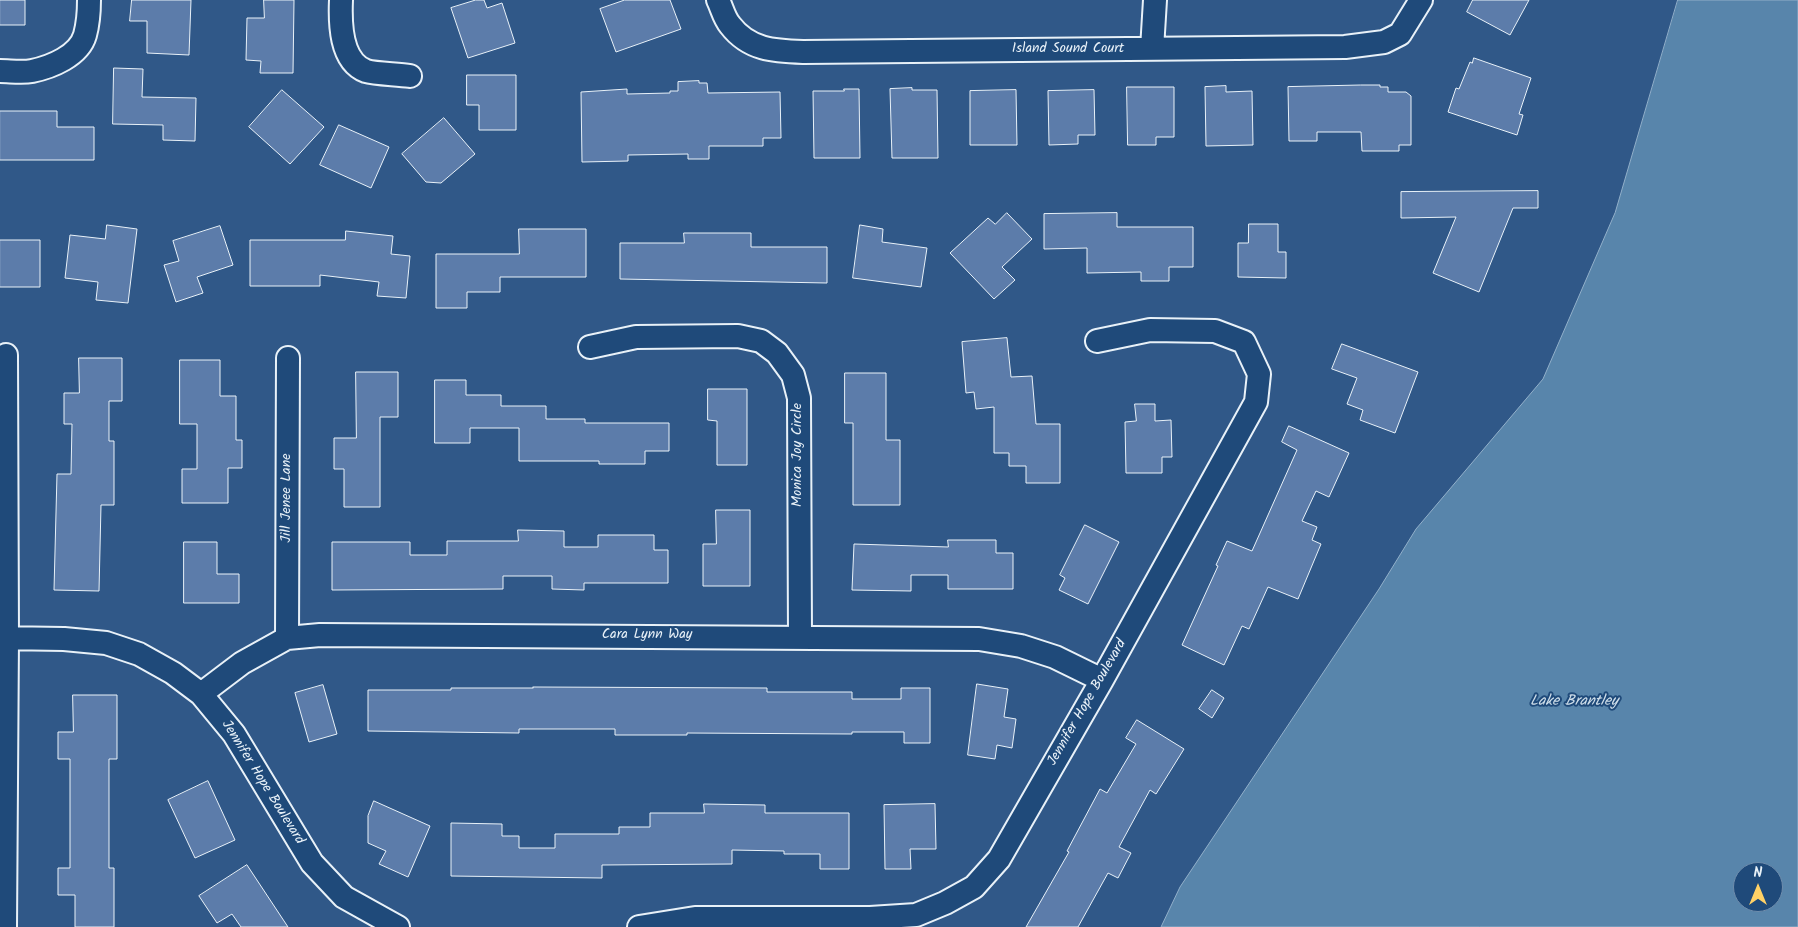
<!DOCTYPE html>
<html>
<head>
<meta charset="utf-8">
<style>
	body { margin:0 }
	#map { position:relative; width:1798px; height:927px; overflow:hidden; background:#305888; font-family:Kalam,sans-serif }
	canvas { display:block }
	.north { position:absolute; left:1733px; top:862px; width:50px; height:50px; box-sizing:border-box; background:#1f4a7a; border:1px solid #6f8dac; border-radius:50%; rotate:0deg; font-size:14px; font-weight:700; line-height:20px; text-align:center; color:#e8f1f8 }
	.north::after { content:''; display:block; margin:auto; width:18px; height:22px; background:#ffd166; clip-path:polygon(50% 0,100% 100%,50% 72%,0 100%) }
</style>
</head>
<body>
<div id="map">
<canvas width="1798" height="927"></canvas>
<div class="north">N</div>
</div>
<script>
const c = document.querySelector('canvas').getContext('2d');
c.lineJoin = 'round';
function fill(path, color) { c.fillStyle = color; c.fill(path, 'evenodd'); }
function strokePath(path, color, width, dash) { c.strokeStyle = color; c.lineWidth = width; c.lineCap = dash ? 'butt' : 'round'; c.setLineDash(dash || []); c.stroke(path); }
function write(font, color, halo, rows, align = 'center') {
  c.font = font + ' Kalam,sans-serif'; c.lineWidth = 4; c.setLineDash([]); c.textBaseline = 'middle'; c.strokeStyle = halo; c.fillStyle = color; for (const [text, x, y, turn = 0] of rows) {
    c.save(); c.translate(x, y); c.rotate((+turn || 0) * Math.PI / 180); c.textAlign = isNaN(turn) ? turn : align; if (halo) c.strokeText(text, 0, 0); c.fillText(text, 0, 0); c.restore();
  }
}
const water = new Path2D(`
	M 1678,0 L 1798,0 L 1798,927 L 1161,927 L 1180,887 L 1379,589 L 1416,529 L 1543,379 L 1615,213 ZM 1743,872 L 1773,872 L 1773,902 L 1743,902 Z`);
fill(water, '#5885ab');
strokePath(water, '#92b0ca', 1);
const building = new Path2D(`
	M 0,0 L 25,0 L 25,25 L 0,25 Z
	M 132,0 L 191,0 L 189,55 L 147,53 L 147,21 L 130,21 Z
	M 264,0 L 294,0 L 293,73 L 260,73 L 261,61 L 246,60 L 247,18 L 264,18 Z
	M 476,0 L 484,0 L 487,8 L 502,3 L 515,43 L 468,58 L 451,8 Z
	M 625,0 L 670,0 L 681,29 L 616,52 L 600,9 Z
	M 1473,0 L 1529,0 L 1510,35 L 1467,12 Z
	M 1474,58 L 1531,78 L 1519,114 L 1523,115 L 1517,135 L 1448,112 L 1456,88 L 1459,89 L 1470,62 L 1472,63 Z
	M 114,68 L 143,69 L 142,97 L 196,98 L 195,141 L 163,140 L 163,125 L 113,124 Z
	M 467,75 L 516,75 L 516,130 L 479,130 L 479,105 L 467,105 Z
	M 699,81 L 699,83 L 707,83 L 708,93 L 780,92 L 781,138 L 763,138 L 763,146 L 709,146 L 709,159 L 688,159 L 688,154 L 628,155 L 628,161 L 582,162 L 581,92 L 627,89 L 627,94 L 670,93 L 670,91 L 678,91 L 678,82 Z
	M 1361,85 L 1380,85 L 1380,87 L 1388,87 L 1388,92 L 1406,92 L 1411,96 L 1411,145 L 1399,145 L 1399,151 L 1362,151 L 1361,132 L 1317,132 L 1317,141 L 1289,141 L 1288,87 Z
	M 1226,86 L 1226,92 L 1252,91 L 1253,145 L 1206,146 L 1205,87 Z
	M 1127,87 L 1174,87 L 1174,137 L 1156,137 L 1156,145 L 1128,145 Z
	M 912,88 L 912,90 L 937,90 L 938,158 L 892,158 L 890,89 Z
	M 844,89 L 859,89 L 860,158 L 814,158 L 813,91 L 844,91 Z
	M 282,90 L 324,127 L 290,164 L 249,127 Z
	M 1016,90 L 1017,145 L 970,145 L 970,91 Z
	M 1094,90 L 1095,135 L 1078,135 L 1078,144 L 1049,145 L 1048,91 Z
	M 0,111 L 57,111 L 57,127 L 94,127 L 94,160 L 0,160 Z
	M 444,118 L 475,154 L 441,183 L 426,182 L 402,154 Z
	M 339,125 L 389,147 L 371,188 L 320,165 Z
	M 1538,191 L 1538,208 L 1513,208 L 1479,292 L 1433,273 L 1456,217 L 1401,218 L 1401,192 Z
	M 1007,213 L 1032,239 L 1002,267 L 1015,280 L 994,299 L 950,253 L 988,218 L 995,224 Z
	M 1117,213 L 1117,227 L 1193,227 L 1193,267 L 1169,267 L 1169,281 L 1141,281 L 1141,272 L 1087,273 L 1087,248 L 1044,249 L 1044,214 Z
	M 1249,224 L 1278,224 L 1278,252 L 1286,252 L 1286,278 L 1238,277 L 1238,243 L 1248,243 Z
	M 107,225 L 137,229 L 128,303 L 96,300 L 98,282 L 65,278 L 70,235 L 105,239 Z
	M 860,225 L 883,229 L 882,242 L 927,248 L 921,287 L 853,278 Z
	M 220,226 L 233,265 L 197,277 L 203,293 L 176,302 L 164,265 L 179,261 L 173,241 Z
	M 519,229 L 586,229 L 586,277 L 500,277 L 500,292 L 467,292 L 467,308 L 436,308 L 436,254 L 519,254 Z
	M 346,231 L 393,236 L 391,254 L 410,256 L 406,298 L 377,296 L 379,282 L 320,275 L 320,286 L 250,286 L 250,240 L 345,240 Z
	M 684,233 L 751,233 L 751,247 L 827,247 L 827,283 L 620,279 L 620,243 L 684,243 Z
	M 0,240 L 40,240 L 40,287 L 0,287 Z
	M 1007,338 L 1011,377 L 1032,376 L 1036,424 L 1060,424 L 1060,483 L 1026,483 L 1026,466 L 1009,466 L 1009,453 L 994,453 L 994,407 L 976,409 L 974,392 L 966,393 L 962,342 Z
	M 1342,344 L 1418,372 L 1395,433 L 1360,420 L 1363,410 L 1347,404 L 1357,378 L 1332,369 Z
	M 79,358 L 122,358 L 122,401 L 109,401 L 109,441 L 114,441 L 114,505 L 101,505 L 99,591 L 54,590 L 57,474 L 71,474 L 72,424 L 64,424 L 64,393 L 79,393 Z
	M 180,360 L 220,360 L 220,396 L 236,396 L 236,440 L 242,440 L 242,468 L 228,468 L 228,503 L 182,503 L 182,469 L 197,469 L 197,424 L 180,424 Z
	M 356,372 L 398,372 L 398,417 L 380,417 L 380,507 L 344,507 L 344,469 L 334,469 L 334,438 L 356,438 Z
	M 845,373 L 886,373 L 886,440 L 900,440 L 900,505 L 853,505 L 853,423 L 845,423 Z
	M 435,380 L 466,380 L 466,395 L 501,395 L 501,406 L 546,406 L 546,419 L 585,419 L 585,423 L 669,423 L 669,451 L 645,451 L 645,464 L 599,464 L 599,461 L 519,461 L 519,428 L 470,428 L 470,443 L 435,443 Z
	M 708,389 L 747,389 L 747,465 L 717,465 L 717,421 L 708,420 Z
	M 1135,404 L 1155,404 L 1155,421 L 1171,420 L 1172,457 L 1162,457 L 1162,473 L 1126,473 L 1125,422 L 1136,421 Z
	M 1289,426 L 1349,453 L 1329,497 L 1316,491 L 1302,521 L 1317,527 L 1312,540 L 1321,544 L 1298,599 L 1268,587 L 1249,629 L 1242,626 L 1224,665 L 1182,645 L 1218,566 L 1216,565 L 1227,541 L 1252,551 L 1297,450 L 1282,442 Z
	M 716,510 L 750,510 L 750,586 L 703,586 L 703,544 L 716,544 Z
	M 1085,525 L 1119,542 L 1088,604 L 1059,590 L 1065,578 L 1060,575 Z
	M 518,530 L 564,531 L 564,547 L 598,547 L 598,535 L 654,535 L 654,550 L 668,550 L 668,583 L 584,583 L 584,590 L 552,589 L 552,576 L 503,576 L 503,589 L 332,590 L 332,542 L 410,542 L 410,555 L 447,555 L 447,541 L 518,541 Z
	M 948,540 L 996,540 L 996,553 L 1013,553 L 1013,589 L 948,589 L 948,575 L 911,575 L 911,591 L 852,590 L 854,544 L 948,547 Z
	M 184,542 L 217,542 L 217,574 L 239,574 L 239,603 L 184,603 Z
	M 977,684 L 1008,689 L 1004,717 L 1016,719 L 1012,748 L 997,745 L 995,759 L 968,755 Z
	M 323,685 L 337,734 L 309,742 L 295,693 Z
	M 533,687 L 767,688 L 767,692 L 852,692 L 852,699 L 901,699 L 901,688 L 930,688 L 930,743 L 904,743 L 904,732 L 852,732 L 852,734 L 687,733 L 687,735 L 615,735 L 615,729 L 519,729 L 519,733 L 368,731 L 368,690 L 451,690 L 451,688 L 533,688 Z
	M 1212,690 L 1224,698 L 1212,718 L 1199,709 Z
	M 73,695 L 117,695 L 117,759 L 109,759 L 109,868 L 114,868 L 114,927 L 75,927 L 75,895 L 58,895 L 58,868 L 70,868 L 70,759 L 58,759 L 58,732 L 73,732 Z
	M 1137,720 L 1184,749 L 1156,794 L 1150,790 L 1119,847 L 1131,853 L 1118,878 L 1108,873 L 1078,927 L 1026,927 L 1069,852 L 1067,851 L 1100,789 L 1107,793 L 1136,744 L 1126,738 Z
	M 208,781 L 235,840 L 195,858 L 168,800 Z
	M 374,801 L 430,826 L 408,877 L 379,864 L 386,851 L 368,843 L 368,816 Z
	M 704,804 L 765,805 L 765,813 L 849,813 L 849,869 L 820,869 L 820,854 L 784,854 L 784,851 L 732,850 L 732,864 L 602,865 L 602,878 L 451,876 L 451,823 L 502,824 L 502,836 L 519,836 L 519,848 L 555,848 L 555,834 L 619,834 L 619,827 L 650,827 L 650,813 L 704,813 Z
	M 935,804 L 936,849 L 910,849 L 911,869 L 885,869 L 884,805 Z
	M 247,865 L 288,927 L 241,927 L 232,914 L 217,923 L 199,896 Z`);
fill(building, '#5c7caa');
strokePath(building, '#e8f1f8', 1);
const minor = new Path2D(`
	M 341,0 C 340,22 340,61 366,71 C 376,74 398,74 410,76
	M 718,0 C 722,8 724,18 730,25 C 749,50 774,51 803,52 L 1345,47 L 1384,42 L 1400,34 L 1421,0
	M 1152,49 L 1155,0
	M 0,71 C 10,71 22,73 32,71 C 51,67 79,56 85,35 C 88,24 89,12 89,0
	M 590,347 L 636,337 L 738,336 L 761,341 L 777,353 L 793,375 L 799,398 L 800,637
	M 0,638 L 64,639 L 106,643 L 139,654 L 173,673 L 201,694 L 234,734 L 312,863 L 344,897 L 398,927
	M 287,638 L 288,358
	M 201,694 L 242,663 L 287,638 L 320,635 L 979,639 L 1021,646 L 1055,657 L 1102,680
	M 5,927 L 7,638 L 6,355
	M 639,927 L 695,918 L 870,918 L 916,915 L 945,903 L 974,887 L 999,859 L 1102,680 L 1256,402 L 1259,374 L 1244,342 L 1215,331 L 1150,330 L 1097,341`);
strokePath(minor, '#e8f1f8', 26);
strokePath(minor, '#1f4a7a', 22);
write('14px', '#e8f1f8', '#1f4a7a', [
	["Island Sound Court",1068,50],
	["Monica Joy Circle",799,455,-90],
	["Jill Jenee Lane",288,498,-90],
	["Cara Lynn Way",647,636],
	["Jennifer Hope Boulevard",1088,703,-60],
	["Jennifer Hope Boulevard",262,783,58]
]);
write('italic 15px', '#d2e1ec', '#1f4a7a', [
	["Lake Brantley",1574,702]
]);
</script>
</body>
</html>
